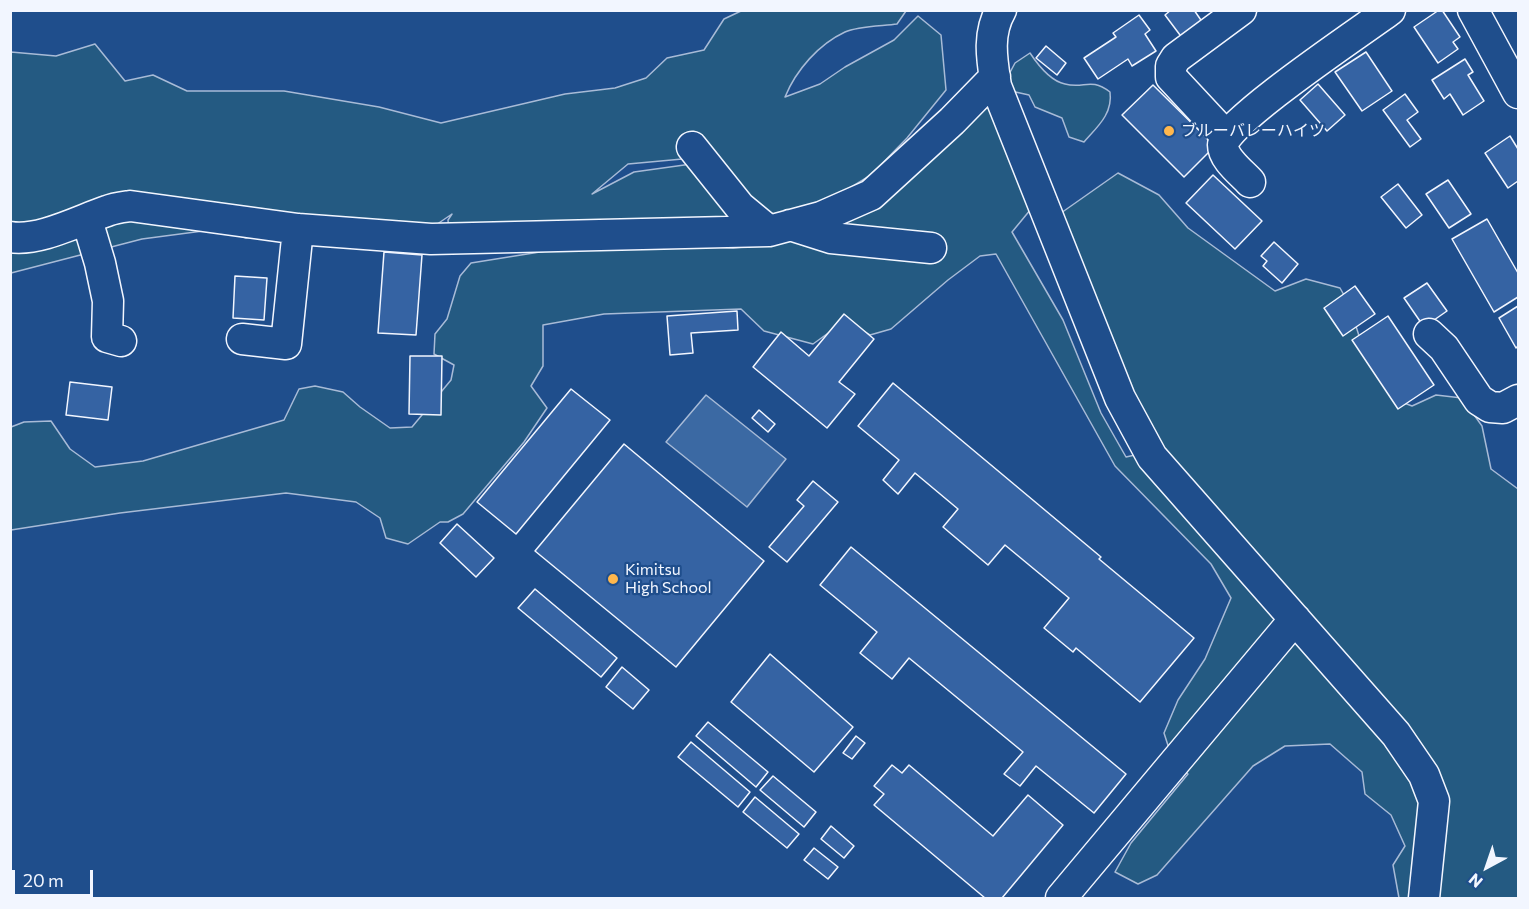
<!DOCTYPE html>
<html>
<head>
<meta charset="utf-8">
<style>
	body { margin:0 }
	#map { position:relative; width:1529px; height:909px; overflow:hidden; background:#1f4e8c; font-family:Commissioner,sans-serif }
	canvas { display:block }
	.frame { position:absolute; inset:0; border:12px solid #f2f6ff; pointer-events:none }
	.north { position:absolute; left:1457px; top:837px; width:60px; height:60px; -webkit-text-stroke:4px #1f4e8c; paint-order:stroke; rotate:220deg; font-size:16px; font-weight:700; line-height:24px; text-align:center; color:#f2f6ff }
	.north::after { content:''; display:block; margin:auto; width:21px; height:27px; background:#f2f6ff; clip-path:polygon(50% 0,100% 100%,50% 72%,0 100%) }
	.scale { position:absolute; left:12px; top:870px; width:81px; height:27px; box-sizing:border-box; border:3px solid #f2f6ff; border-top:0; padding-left:8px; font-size:18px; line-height:21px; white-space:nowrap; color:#f2f6ff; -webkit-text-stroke:4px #1f4e8c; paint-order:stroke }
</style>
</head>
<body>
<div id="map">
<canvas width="1529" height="909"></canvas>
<div class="frame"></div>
<div class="north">N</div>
<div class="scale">20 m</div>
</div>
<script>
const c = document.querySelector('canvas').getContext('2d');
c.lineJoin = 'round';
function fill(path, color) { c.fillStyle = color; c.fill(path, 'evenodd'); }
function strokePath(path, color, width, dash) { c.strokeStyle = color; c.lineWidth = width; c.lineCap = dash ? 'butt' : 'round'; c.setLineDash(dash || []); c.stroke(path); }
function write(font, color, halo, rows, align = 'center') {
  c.font = font + ' Commissioner,"Noto Sans JP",sans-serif'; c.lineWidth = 4.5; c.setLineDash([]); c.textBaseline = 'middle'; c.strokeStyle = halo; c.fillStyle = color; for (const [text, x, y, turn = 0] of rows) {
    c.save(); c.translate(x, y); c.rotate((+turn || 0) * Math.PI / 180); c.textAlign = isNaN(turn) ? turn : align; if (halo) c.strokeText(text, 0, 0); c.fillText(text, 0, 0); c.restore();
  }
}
const green = new Path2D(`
	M 741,11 L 906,11 L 897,24 C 883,26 858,26 845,32 C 819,44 796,70 785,97 L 820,84 L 845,67 L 894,40 L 918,16 L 941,35 L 946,90 L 907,138 L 871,175 L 822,205 L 767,216 L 449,230 L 448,220 L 452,214 L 402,248 L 330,226 L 246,238 L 218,229 L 142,239 L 11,273 L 11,52 L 56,56 L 95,44 L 125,81 L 153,75 L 187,91 L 284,91 L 379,107 L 441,123 L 565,94 L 615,88 L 646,78 L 667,58 L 704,50 L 724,19 ZM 715,156 L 713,161 L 634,172 L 592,194 L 628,164 Z
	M 1030,53 C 1038,65 1050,81 1065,84 C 1085,89 1090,77 1110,92 C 1113,114 1097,127 1084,142 L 1069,137 L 1062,118 L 1035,107 L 1029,95 L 1011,91 L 1007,78 L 1015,63 Z
	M 992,101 L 1031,209 L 1012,232 L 1063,320 L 1101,413 L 1126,457 L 1144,453 L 1061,213 L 1118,173 L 1159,195 L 1188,228 L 1275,291 L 1306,279 L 1340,288 L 1349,304 L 1360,339 L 1399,401 L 1412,406 L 1436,395 L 1462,398 L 1482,426 L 1491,469 L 1518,489 L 1518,898 L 1399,898 L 1393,865 L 1405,846 L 1391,815 L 1365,794 L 1362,772 L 1330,744 L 1285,746 L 1253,766 L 1157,875 L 1138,884 L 1115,872 L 1131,843 L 1188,774 L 1173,761 L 1164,733 L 1178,700 L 1205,659 L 1231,598 L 1211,564 L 1115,466 L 996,254 L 980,256 L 948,280 L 891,329 L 870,335 L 845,321 L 813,344 L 764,331 L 741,309 L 604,314 L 543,325 L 543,366 L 531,386 L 547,408 L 524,442 L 463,514 L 448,522 L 440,522 L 408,544 L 386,538 L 380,518 L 356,502 L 286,493 L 120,513 L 11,530 L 11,427 L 24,422 L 51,421 L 70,449 L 95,467 L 143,461 L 284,420 L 299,389 L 315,386 L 343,392 L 360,407 L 390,428 L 412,427 L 451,380 L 454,365 L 434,354 L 435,334 L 447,319 L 460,276 L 471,263 L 546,251 L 648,243 L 733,248 L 775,244 L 823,235 Z`);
fill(green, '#245a82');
strokePath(green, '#a8bbd7', 1.5);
const water = new Path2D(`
	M 706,395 L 786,459 L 747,507 L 666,442 Z`);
fill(water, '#3b69a3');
strokePath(water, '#a8bbd7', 1.5);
const building = new Path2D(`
	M 1171,10 L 1194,10 L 1203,23 L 1183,39 L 1165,15 Z
	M 1439,10 L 1442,10 L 1460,37 L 1453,42 L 1458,49 L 1438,63 L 1414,27 Z
	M 1139,15 L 1150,30 L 1145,34 L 1156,51 L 1132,66 L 1128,59 L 1098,79 L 1084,58 L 1116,37 L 1113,33 Z
	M 1046,46 L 1066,63 L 1057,75 L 1036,58 Z
	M 1366,52 L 1392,91 L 1362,111 L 1335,72 Z
	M 1465,59 L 1473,72 L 1468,75 L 1484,101 L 1463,115 L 1450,94 L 1444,99 L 1432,80 Z
	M 1318,84 L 1345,115 L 1327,131 L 1300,100 Z
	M 1153,85 L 1215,146 L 1184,177 L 1122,115 Z
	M 1405,94 L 1418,112 L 1407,120 L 1421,139 L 1410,147 L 1383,110 Z
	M 1510,136 L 1518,149 L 1518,181 L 1508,188 L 1485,153 Z
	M 1213,175 L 1262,221 L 1235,249 L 1186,203 Z
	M 1448,180 L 1471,214 L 1449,228 L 1426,194 Z
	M 1398,184 L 1422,215 L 1406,228 L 1381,197 Z
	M 1487,219 L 1518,273 L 1518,297 L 1494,312 L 1452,239 Z
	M 1274,242 L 1298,264 L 1282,283 L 1263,266 L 1267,261 L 1261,256 Z
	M 384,252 L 422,255 L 416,335 L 378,333 Z
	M 235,276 L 267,278 L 264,320 L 233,318 Z
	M 1427,283 L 1447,311 L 1424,327 L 1404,298 Z
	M 1355,286 L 1375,314 L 1343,336 L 1324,308 Z
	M 1518,306 L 1518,346 L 1516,348 L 1499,318 Z
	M 737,311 L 738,330 L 691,333 L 693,353 L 670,355 L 667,316 Z
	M 844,314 L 874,339 L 839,382 L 855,394 L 827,428 L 753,367 L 781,332 L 809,356 Z
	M 1388,316 L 1434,385 L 1398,409 L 1352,340 Z
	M 410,356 L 442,356 L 441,415 L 409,414 Z
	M 70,382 L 112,387 L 108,420 L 66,415 Z
	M 893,383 L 1101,557 L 1099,559 L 1194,638 L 1140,702 L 1076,648 L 1073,652 L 1044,628 L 1069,598 L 1005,545 L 988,565 L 943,527 L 958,509 L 915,473 L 898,494 L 883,480 L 899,460 L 858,426 Z
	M 571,389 L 610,420 L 516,534 L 477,502 Z
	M 759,410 L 775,424 L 768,432 L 752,418 Z
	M 624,444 L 764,561 L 676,667 L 535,551 Z
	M 813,481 L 838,502 L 787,562 L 769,547 L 804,506 L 797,500 Z
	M 457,524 L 494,558 L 476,577 L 440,543 Z
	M 851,547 L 1126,774 L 1094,813 L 1036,766 L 1020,786 L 1004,774 L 1023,752 L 909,658 L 892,679 L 860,653 L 877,632 L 820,585 Z
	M 535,589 L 617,658 L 601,677 L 518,608 Z
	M 770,654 L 853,727 L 814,772 L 731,702 Z
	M 622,667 L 649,690 L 633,709 L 606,687 Z
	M 708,722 L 768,772 L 756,787 L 696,736 Z
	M 856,736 L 865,743 L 852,759 L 843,753 Z
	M 691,742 L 750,792 L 738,807 L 678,757 Z
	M 892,765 L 902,773 L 909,765 L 993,836 L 1028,795 L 1063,825 L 1002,898 L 985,898 L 874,805 L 884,794 L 874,786 Z
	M 773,776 L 816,812 L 804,827 L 760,790 Z
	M 755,797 L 799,834 L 787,848 L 743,812 Z
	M 831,826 L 854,846 L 844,858 L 821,839 Z
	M 814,848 L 838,867 L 828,879 L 804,860 Z`);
fill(building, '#3563a3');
strokePath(building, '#f2f6ff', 1.5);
const minor = new Path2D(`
	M 1001,10 C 987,34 992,60 996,86 L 1120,398 L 1152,457 L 1396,734 L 1424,775 L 1434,801 L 1424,898
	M 1473,10 L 1518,93
	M 1226,136 L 1171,77 L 1171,66 L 1176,58 L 1241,10
	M 692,147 L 740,207 L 769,231
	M 1250,182 C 1242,173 1223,159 1223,145 C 1223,123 1366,28 1390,10
	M 87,220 L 100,263 L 108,301 L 107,337 L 121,341
	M 790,225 L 831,238 L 931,248
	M 10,237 C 39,242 80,220 107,211 C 114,208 123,207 130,206 L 298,229 L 431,239 L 769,231 L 821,217 L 871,195 L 952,121 L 995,77
	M 1429,334 L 1444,348 L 1479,400 L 1490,407 L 1503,408 L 1518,400
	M 242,339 L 286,344 L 298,229
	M 1061,898 L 1295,619`);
strokePath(minor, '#f2f6ff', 33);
strokePath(minor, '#1f4e8c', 30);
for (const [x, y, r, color] of [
	[1169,131,6,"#ffb74d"],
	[613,579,6,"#ffb74d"]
]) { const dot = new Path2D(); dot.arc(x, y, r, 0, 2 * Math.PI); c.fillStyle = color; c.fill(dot); strokePath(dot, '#1f4e8c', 2); }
write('16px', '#f2f6ff', '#1f4e8c', [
	["ブルーバレーハイツ",1181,131],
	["Kimitsu",625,570],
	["High School",625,588]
], 'left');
</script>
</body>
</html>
